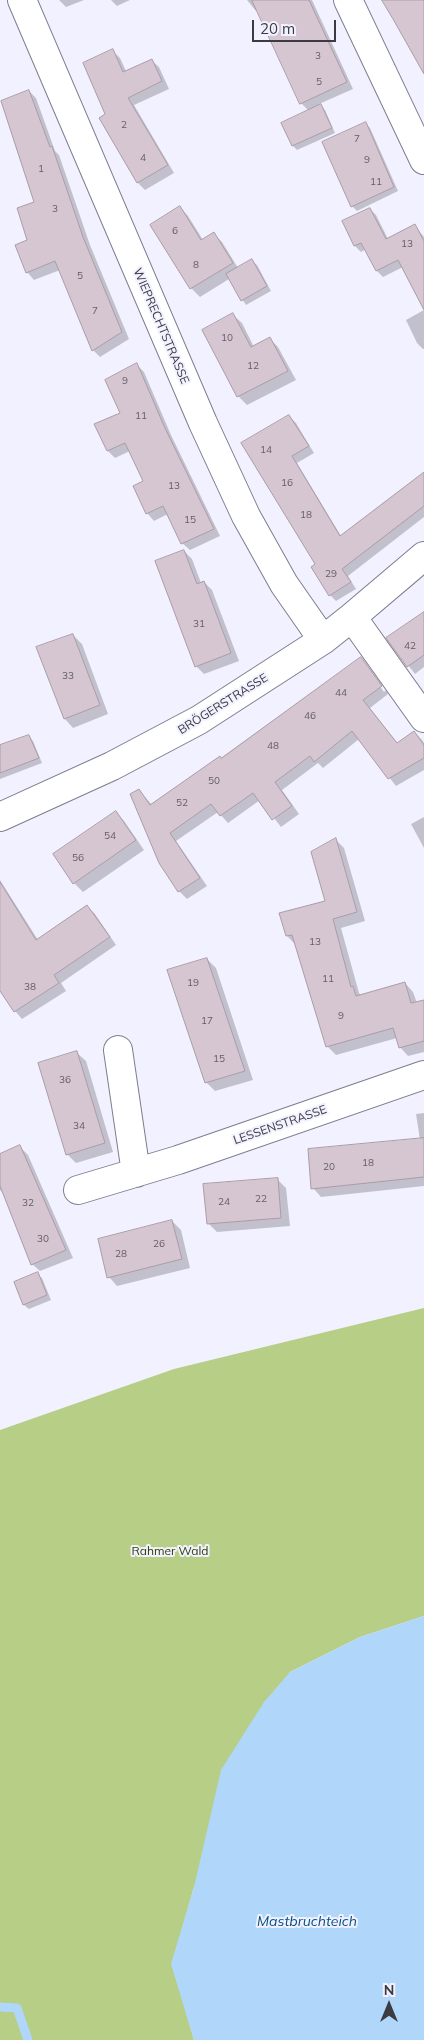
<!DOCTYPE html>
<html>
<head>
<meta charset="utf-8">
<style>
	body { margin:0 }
	#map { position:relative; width:424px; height:2040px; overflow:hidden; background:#f2f1ff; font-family:Mulish,sans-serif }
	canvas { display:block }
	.north { position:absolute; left:364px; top:1980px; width:50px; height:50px; -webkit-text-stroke:4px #f2f1ff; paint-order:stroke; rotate:0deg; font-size:14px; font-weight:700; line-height:20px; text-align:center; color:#3c3b42 }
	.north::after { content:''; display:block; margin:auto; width:18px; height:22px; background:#3c3b42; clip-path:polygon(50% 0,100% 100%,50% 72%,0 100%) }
	.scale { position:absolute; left:252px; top:20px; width:84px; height:22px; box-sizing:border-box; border:2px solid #3c3b42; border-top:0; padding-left:6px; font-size:15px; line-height:18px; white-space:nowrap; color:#3c3b42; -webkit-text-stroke:4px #f2f1ff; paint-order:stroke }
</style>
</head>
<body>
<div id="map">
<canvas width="424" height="2040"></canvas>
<div class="north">N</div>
<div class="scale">20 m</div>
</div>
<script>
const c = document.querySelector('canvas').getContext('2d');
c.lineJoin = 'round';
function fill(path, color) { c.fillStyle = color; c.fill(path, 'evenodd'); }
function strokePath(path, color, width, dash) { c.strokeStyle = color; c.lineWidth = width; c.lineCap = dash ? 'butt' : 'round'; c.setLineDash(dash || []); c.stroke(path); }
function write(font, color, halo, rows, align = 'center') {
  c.font = font + ' Mulish,sans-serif'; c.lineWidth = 4; c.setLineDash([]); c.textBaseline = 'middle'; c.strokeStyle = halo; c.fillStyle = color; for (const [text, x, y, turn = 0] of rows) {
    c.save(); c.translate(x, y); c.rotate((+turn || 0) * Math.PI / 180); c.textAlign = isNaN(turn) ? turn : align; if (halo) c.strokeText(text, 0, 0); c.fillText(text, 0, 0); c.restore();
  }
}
fill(new Path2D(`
	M 424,1308 L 424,1616 L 360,1637 L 290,1672 L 194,1887 L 172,1964 L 194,2040 L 0,2040 L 0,1430 L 174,1369 Z`), '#b6ce85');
fill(new Path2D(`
	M 424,1616 L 424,2040 L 194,2040 L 171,1964 L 194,1887 L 221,1770 L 264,1702 L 290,1672 L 360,1637 Z`), '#b0d6f9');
fill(new Path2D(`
	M 59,0 L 84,0 L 66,7 Z
	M 111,0 L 130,0 L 117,6 Z
	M 247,0 L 312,0 L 353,89 L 319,104 L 325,110 L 335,133 L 297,150 L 293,146 L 309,111 L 301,103 L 258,10 L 256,11 Z
	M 113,51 L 120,58 L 126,71 L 151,60 L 159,67 L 169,89 L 134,105 L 174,173 L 145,190 L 138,183 L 101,118 L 107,115 Z
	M 29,91 L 36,98 L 55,151 L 59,155 L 90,245 L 129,339 L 100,357 L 93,350 L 60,270 L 34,280 L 27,272 L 29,241 L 36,202 Z
	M 365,123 L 370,128 L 398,191 L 357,211 L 352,206 L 323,143 Z
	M 180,207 L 188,216 L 203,240 L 213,233 L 222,242 L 238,268 L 252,261 L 257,265 L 271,291 L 246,305 L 229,279 L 200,297 L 191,288 L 152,225 Z
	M 370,209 L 376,215 L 388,239 L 415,226 L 424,237 L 424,307 L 403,267 L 383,277 L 377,271 L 366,249 L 361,252 L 355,246 L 344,222 Z
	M 424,310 L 424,349 L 423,349 L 417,343 L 406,320 Z
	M 233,315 L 242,323 L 254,347 L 270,339 L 278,347 L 296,380 L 247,405 L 238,396 Z
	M 137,365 L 144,372 L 171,435 L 220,536 L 190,550 L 182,543 L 168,514 L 154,521 L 147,513 L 145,481 L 130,451 L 115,458 L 108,451 Z
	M 289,416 L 296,423 L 314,453 L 297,463 L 341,536 L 424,473 L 424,517 L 348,576 L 356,589 L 336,601 L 330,595 L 317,565 L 243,444 Z
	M 184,551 L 192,559 L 201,583 L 204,582 L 212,590 L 239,661 L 204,674 L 196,666 Z
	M 424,613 L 424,667 L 415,674 L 388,639 Z
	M 73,635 L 82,644 L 108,714 L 73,728 L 65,719 L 38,648 Z
	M 361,658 L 367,665 L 365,665 L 384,692 L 386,690 L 388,694 L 370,708 L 398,744 L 414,732 L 422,740 L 424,743 L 424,770 L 396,786 L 359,739 L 323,768 L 318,763 L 282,790 L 299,814 L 281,827 L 260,800 L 228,823 L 218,812 L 176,841 L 207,886 L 187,899 L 179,891 L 160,863 L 139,790 L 152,805 L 222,760 Z
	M 29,736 L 33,741 L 42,763 L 0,779 L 0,748 Z
	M 116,812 L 124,821 L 144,850 L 83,892 L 74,883 Z
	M 424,817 L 424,848 L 411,824 Z
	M 336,840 L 344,848 L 365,921 L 341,928 L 359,993 L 361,996 L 405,983 L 413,992 L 417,1003 L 424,1001 L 424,1052 L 408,1056 L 400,1047 L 397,1038 L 336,1055 L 327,1046 L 296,945 L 287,936 L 326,901 Z
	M 0,880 L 38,940 L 87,906 L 95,914 L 116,945 L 61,983 L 66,991 L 22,1019 L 15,1011 L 0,989 Z
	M 207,959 L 216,968 L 253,1080 L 215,1091 L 206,1082 Z
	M 77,1053 L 86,1061 L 113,1152 L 76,1163 L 67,1154 Z
	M 424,1113 L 424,1186 L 321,1197 L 313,1188 L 420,1140 L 416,1114 Z
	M 20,1147 L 28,1155 L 73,1258 L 40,1271 L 32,1264 L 4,1194 L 0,1190 L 0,1155 Z
	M 277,1179 L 286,1188 L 290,1226 L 217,1232 L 208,1223 Z
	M 172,1221 L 181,1230 L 190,1268 L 117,1286 L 109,1277 Z
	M 37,1274 L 42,1278 L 51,1300 L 29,1309 L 24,1305 L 16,1283 Z`), '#0003');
strokePath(new Path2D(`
	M 0,2007 L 17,2008 L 28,2040`), '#b0d6f9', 9);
const building = new Path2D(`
	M 252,0 L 309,0 L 347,82 L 300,104 Z
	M 382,0 L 424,0 L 424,74 L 393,19 Z
	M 113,49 L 123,72 L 152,59 L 162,81 L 128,98 L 168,165 L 137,183 L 99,118 L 105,114 L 83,63 Z
	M 29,90 L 50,147 L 52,146 L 83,237 L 122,332 L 92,351 L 55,261 L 26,273 L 15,245 L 27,240 L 17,208 L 34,202 L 1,101 Z
	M 321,104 L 332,128 L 292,146 L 281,123 Z
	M 366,122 L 394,187 L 351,207 L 322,142 Z
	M 180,206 L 201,240 L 214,232 L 233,263 L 190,289 L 150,225 Z
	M 370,208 L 386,239 L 415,224 L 424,241 L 424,310 L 398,260 L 376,271 L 361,243 L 354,246 L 342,221 Z
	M 252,259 L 267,286 L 241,301 L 226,274 Z
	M 233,313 L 251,347 L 270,337 L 288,371 L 237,397 L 202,330 Z
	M 137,363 L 164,426 L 214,529 L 181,544 L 163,506 L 146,514 L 133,486 L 143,481 L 125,443 L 107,451 L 94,424 L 120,413 L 105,380 Z
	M 289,415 L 309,446 L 292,456 L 340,536 L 424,472 L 424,506 L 342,569 L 351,582 L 329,596 L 311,567 L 315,564 L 241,443 Z
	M 184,550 L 197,584 L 204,581 L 231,653 L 195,667 L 155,561 Z
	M 424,612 L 424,655 L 407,667 L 386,638 Z
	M 73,634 L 100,705 L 64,719 L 36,647 Z
	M 361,657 L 382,686 L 363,700 L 397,743 L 414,731 L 424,745 L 424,758 L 388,779 L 352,731 L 314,762 L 310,756 L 275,782 L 292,806 L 272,820 L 253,793 L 220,816 L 211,804 L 170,833 L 200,878 L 178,892 L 159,863 L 130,794 L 139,789 L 150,805 L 220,756 L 221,758 Z
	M 29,735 L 39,758 L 0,773 L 0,745 Z
	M 116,811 L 136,840 L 73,884 L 53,854 Z
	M 336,838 L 357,912 L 333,919 L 351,987 L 353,986 L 356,996 L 405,982 L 411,1003 L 424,1000 L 424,1041 L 399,1048 L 393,1028 L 326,1047 L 292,935 L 286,936 L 279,913 L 325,901 L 311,852 Z
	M 0,882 L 36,940 L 87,905 L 110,937 L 54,975 L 59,983 L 14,1012 L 0,991 Z
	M 207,958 L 245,1071 L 205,1083 L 167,970 Z
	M 77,1051 L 105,1143 L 66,1155 L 38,1063 Z
	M 424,1138 L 424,1177 L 311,1189 L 308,1149 Z
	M 20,1145 L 66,1250 L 31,1265 L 0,1186 L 0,1154 Z
	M 278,1178 L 281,1218 L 207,1224 L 203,1184 Z
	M 172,1220 L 182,1259 L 107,1278 L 98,1239 Z
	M 38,1272 L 47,1295 L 23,1305 L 14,1282 Z`);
fill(building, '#d5c6d2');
strokePath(building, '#aa9ca7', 1);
const minor = new Path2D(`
	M 22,0 L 203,423 L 246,516 L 284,584 L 323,640
	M 348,0 L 424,160
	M 352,617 L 424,718
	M 0,817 L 112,766 L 199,720 L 323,640 L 352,617 L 424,556
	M 118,1050 L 136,1173
	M 78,1190 L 178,1160 L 424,1075`);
strokePath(minor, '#7f7d8d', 30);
strokePath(minor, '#fff', 28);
write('10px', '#625e66', null, [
	["3",318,56],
	["5",319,82],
	["2",124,125],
	["7",357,139],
	["4",143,158],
	["9",367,160],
	["1",41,169],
	["11",376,182],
	["3",55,209],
	["6",175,231],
	["13",407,244],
	["8",196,265],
	["5",80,276],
	["7",95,311],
	["10",227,338],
	["12",253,366],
	["9",125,381],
	["11",141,416],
	["14",266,450],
	["16",287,483],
	["13",174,486],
	["18",306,515],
	["15",190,520],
	["29",331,574],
	["31",199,624],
	["42",410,646],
	["33",68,676],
	["44",341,693],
	["46",310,716],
	["48",273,746],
	["50",214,781],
	["52",182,803],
	["54",110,836],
	["56",78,858],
	["13",315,942],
	["11",328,979],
	["19",193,983],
	["38",30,987],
	["9",341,1016],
	["17",207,1021],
	["15",219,1059],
	["36",65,1080],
	["34",79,1126],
	["18",368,1163],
	["20",329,1167],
	["22",261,1199],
	["24",224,1202],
	["32",28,1203],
	["30",43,1239],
	["26",159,1244],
	["28",121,1254]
]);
write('12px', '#3c3b42', '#f2f1ff', [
	["WIEPRECHTSTRASSE",161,326,67],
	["BRÖGERSTRASSE",223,704,-32],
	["LESSENSTRASSE",280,1125,-19]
]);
write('12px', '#2f3e02', '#f2f1ff', [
	["Rahmer Wald",170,1551]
]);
write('italic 14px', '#015083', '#f2f1ff', [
	["Mastbruchteich",307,1922]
]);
</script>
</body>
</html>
